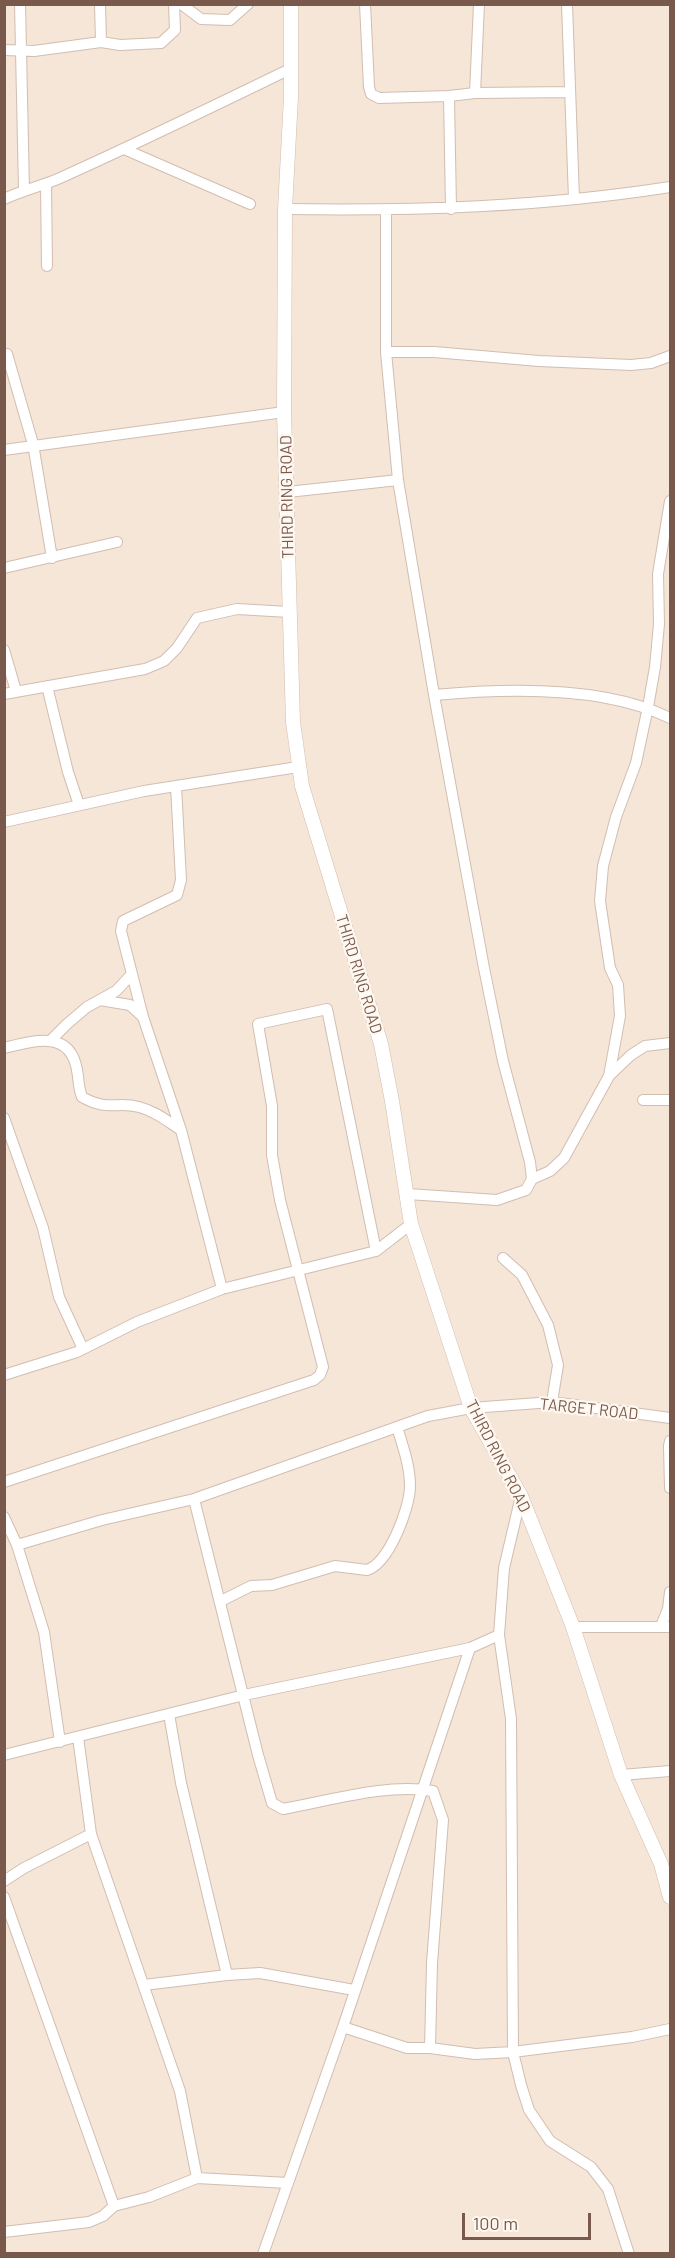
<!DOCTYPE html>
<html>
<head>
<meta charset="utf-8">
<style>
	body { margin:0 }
	#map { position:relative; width:675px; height:2258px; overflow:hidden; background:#fdf4ea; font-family:Barlow,sans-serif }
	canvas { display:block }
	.frame { position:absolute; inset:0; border:6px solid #79594c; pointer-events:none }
	.scale { position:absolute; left:462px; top:2213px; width:129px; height:27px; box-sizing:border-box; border:3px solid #79594c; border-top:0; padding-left:8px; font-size:18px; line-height:21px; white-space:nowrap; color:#79594c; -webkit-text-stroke:4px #fff8f0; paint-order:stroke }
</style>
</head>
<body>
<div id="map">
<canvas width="675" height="2258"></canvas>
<div class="frame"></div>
<div class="scale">100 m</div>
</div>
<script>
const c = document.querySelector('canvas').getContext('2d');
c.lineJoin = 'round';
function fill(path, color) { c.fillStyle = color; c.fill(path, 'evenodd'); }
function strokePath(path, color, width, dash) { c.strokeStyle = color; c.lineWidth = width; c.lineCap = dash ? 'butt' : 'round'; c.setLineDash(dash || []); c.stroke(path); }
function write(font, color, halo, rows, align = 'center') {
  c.font = font + ' Barlow,sans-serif'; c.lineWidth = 4.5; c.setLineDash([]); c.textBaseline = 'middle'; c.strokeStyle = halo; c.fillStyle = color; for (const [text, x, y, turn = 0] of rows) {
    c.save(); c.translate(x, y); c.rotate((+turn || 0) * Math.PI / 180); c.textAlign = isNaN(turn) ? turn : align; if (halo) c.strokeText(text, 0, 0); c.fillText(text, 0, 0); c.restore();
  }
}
fill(new Path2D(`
	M 5,5 L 670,5 L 670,2253 L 5,2254 Z`), '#f5e6d8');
const street = new Path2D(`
	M 20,4 L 24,190
	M 100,4 L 101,42
	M 181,4 L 201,19 L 230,20 L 248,4
	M 365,4 L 369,87 L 371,94 L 379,98 L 449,96 L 475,93 L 570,92
	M 567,4 L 574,199
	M 4,50 L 34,51 L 101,42 L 120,45 L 161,43 L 175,30 L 174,4
	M 475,93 L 479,4
	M 449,96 L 451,209
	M 124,149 L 250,204
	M 46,184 L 47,266
	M 4,199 C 23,190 42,186 60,178 C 138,143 214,106 290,69
	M 285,209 C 415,211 542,207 670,187
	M 386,210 L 386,352 L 398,480 L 434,695 L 484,968 L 503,1061 L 530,1162 L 532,1179
	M 386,352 L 434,352 L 539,361 L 631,365 L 651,363 L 670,356
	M 4,355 L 7,354 L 33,444 L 52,558
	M 4,450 L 284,412
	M 288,492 L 398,480
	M 4,568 L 117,542
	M 4,650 L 16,691
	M 47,686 L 68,772 L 79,805
	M 4,694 L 145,669 L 164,661 L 177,648 L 197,618 L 237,609 L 289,612
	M 434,695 C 507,688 604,685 670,718
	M 176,786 L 181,880 L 177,895 L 123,921 L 121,931 L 143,1017 L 181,1130 L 222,1289
	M 4,822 L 144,791 L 298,767
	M 100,1000 L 130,1005 L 143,1017
	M 51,1040 L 67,1024 L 87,1007 L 116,991 L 132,974
	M 4,1048 C 33,1041 70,1029 77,1070 C 79,1080 78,1087 82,1097 C 109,1112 115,1101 139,1107 C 155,1111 167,1121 181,1130
	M 609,1076 L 620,1016 L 618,985 L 610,968 L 600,901 L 603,866 L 616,817 L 636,763 L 648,707 L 655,667 L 659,624 L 658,574 L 670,501
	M 643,1100 L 670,1100
	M 4,1118 L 43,1228 L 59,1297 L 83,1349
	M 408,1194 L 497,1200 L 526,1190 L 532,1179 L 550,1171 L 564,1158 L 609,1076 L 631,1055 L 645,1046 L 670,1043
	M 503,1258 L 522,1275 L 548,1325 L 558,1365 L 552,1402
	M 4,1375 L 77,1352 L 137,1322 L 222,1289 L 376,1251 L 411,1224
	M 670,1441 L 669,1446 L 670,1488
	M 4,1482 L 314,1380 L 320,1375 L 323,1367 L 280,1200 L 272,1155 L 272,1106 L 258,1024 L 327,1009 L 376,1251
	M 194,1499 L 258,1755 L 272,1803 L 283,1809 C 329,1801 386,1783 433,1791 L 443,1820 L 432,1963 L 430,2048
	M 4,1517 L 17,1545 L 44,1632 L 60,1742
	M 17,1545 L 102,1520 L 194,1499 L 428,1416 L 471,1408 L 552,1402 L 670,1418
	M 221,1601 L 251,1586 L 272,1585 L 335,1566 L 367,1570 C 389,1563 410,1508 410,1486 C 410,1466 403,1447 397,1427
	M 661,1626 L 668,1609 L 670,1592
	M 573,1627 L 670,1627
	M 499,1635 L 511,1719 L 513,2052 L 521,2085 L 529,2110 L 550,2141 L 591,2167 L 608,2189 L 629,2254
	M 169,1714 L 181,1783 L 227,1975
	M 78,1737 L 91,1834 L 180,2091 L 197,2178 L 288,2183
	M 4,1755 L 244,1695 L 470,1648 L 499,1635 L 504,1568 L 521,1496
	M 621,1775 L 670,1771
	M 4,1881 L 24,1868 L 91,1834
	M 4,1897 L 114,2206
	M 144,1985 L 227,1975 L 260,1973 L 354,1990
	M 343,2027 L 470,1648
	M 4,2232 L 89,2222 L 103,2216 L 114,2206 L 149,2197 L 197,2178
	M 263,2254 L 343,2027 L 407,2048 L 430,2048 L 475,2054 L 513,2052 L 632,2037 L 670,2029`);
const secondary = new Path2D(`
	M 291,4 L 291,97 L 285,209 L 284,412 L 293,722 L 302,786 L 381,1044 L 392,1101 L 411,1224 L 471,1408 L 521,1496 L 573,1627 L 621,1775 L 661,1864 L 670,1897`);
strokePath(street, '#d2bdb1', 12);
strokePath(secondary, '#d5bdae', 15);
strokePath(street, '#fff', 10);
strokePath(secondary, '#fff', 14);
write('16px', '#79594c', '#fff8f0', [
	["THIRD RING ROAD",287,497,-91],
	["THIRD RING ROAD",359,974,73],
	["TARGET ROAD",589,1409,6],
	["THIRD RING ROAD",498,1456,63]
]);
</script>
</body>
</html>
